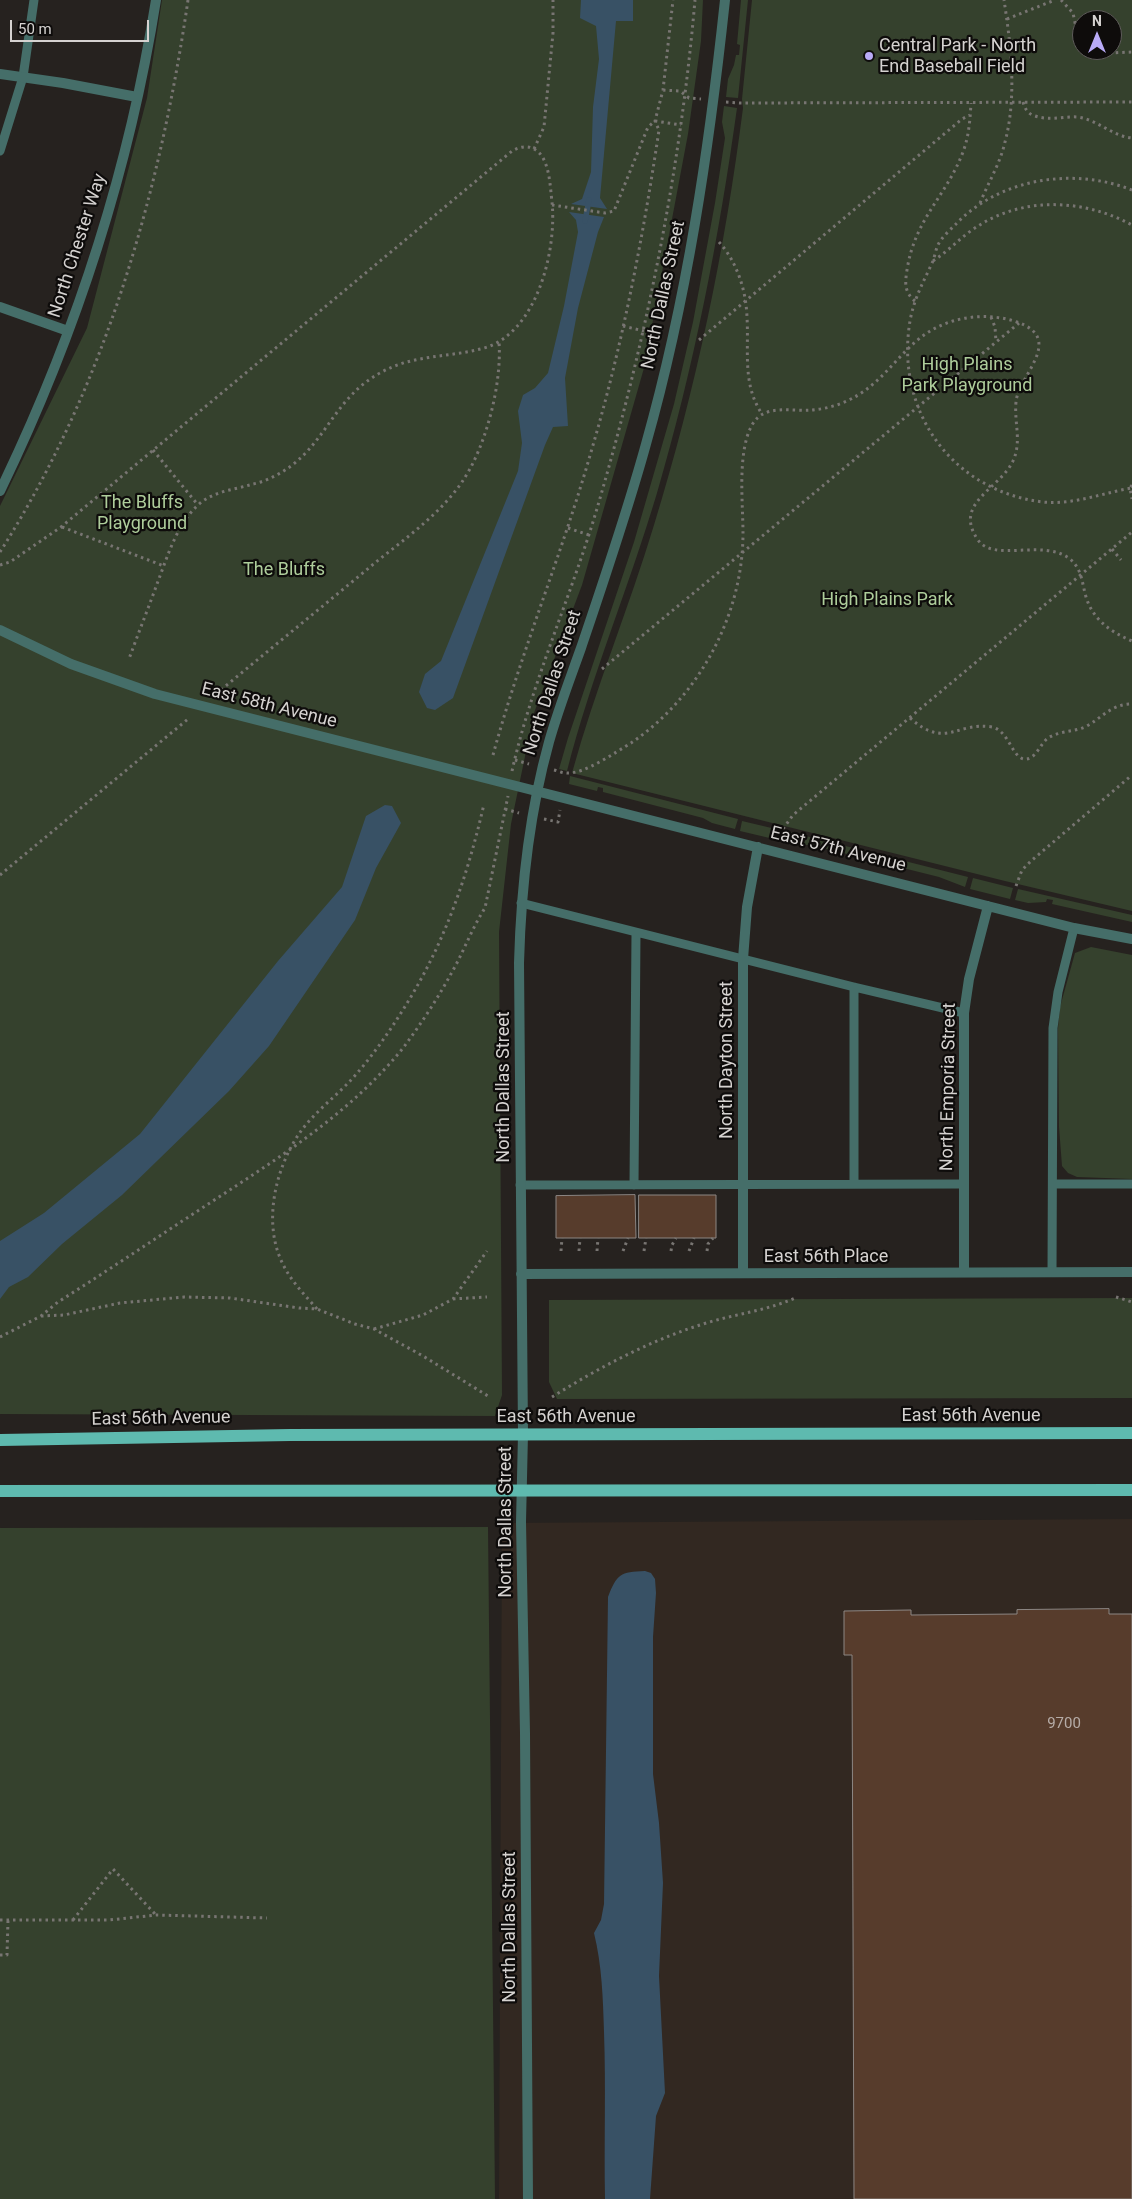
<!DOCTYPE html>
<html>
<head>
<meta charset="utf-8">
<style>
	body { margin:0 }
	#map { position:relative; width:1132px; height:2199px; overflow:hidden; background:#26221f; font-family:Roboto,sans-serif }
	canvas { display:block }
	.north { position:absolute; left:1072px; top:10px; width:50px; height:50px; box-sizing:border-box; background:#0e0c0b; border:1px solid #5e5b5a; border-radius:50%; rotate:0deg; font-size:14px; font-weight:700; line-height:20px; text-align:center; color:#d5d2d0 }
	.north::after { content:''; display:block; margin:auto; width:18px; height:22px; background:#b9abf7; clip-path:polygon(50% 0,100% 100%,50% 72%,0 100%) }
	.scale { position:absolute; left:10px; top:20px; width:139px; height:22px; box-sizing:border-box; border:2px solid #d5d2d0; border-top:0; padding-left:6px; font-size:15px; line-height:18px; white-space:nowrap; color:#d5d2d0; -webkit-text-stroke:4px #0e0c0b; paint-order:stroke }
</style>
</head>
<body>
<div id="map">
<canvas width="1132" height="2199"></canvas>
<div class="north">N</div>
<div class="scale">50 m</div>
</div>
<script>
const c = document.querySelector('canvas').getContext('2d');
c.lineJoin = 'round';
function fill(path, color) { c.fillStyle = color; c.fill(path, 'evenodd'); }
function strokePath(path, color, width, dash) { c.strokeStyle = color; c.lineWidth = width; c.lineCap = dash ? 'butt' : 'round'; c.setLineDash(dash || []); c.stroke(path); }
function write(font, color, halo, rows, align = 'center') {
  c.font = font + ' Roboto,sans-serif'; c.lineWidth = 4.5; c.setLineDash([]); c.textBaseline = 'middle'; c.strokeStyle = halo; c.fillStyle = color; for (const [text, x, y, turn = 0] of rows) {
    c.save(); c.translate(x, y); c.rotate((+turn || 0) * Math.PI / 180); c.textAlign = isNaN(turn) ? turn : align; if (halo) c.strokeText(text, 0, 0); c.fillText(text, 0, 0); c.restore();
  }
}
fill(new Path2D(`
	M 1132,1519 L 1132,2199 L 499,2199 L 502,1523 Z`), '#322821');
fill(new Path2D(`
	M 162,0 L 703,0 L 701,41 L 688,134 L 644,368 L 582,585 L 534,713 L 511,824 L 499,932 L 502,1395 L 495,1416 L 0,1414 L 0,506 L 87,328 L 147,98 Z
	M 741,0 L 748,0 L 738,98 L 726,97 L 728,79 L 734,65 L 736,55 L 739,55 L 740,45 L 737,44 Z
	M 752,0 L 1132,0 L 1132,911 L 1005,881 L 572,773 C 595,689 629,608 654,525 C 696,389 725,250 743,108 L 742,99 ZM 1082,20 L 1112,20 L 1112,50 L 1082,50 Z
	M 724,106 L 737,108 C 719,238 694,367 657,493 C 629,587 591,677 567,771 L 559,769 L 568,738 L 634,542 L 674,404 L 693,322 L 715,203 L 725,138 L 722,122 Z
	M 570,776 L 738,819 L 735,829 L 712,823 L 703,818 L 603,792 L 603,788 L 598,787 L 597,791 L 569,784 Z
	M 742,821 L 780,830 L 778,840 L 740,831 Z
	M 786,831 L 968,877 L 965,887 L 939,877 L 819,847 L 820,843 L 815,842 L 814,845 L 799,845 L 783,841 Z
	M 973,878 L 1013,888 L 1010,899 L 970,889 Z
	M 1018,889 L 1132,915 L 1132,922 L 1052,904 L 1053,900 L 1047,899 L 1046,902 L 1028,903 L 1015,900 Z
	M 1091,947 L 1132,955 L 1132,1179 L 1077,1177 L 1068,1173 L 1062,1166 L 1059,1127 L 1058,1028 L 1060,1007 L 1075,953 Z
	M 1132,1298 L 1132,1398 L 557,1399 L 549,1382 L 549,1300 Z
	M 488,1527 L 495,2199 L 0,2199 L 0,1528 Z`), '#35412d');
fill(new Path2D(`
	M 581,0 L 633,0 L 633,21 L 616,21 L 600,198 L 607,209 L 571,204 L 582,199 L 591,172 L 593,107 L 599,59 L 596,26 L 580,18 Z
	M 569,212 L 604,217 L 598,232 L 578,308 L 565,378 L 568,426 L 553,427 L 545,445 L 453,698 L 435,710 L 427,708 L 419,692 L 425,674 L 441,661 L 518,471 L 522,443 L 518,411 L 523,395 L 535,388 L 548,373 L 564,306 L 578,232 L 576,220 Z
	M 385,805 L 392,806 L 401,823 L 376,868 L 355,920 L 269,1046 L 229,1091 L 122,1195 L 62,1244 L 28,1277 L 9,1287 L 0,1299 L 0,1241 L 44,1213 L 140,1134 L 278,961 L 342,887 L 366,816 Z
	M 645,1571 L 651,1573 L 655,1579 L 656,1593 L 653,1637 L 653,1774 L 659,1823 L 663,1883 L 659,1976 L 665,2093 L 656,2116 L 650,2199 L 605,2199 C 604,2143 606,2087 604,2032 C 603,1998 602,1966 594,1933 L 601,1920 L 604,1904 L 608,1597 C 617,1574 620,1572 645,1571 Z`), '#385165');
strokePath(new Path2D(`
	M 585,221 L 589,200`), '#385165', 5.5);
const building = new Path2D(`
	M 635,1195 L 636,1238 L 556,1238 L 556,1196 Z
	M 639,1195 L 716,1195 L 716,1238 L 639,1238 Z
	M 1109,1609 L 1109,1614 L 1132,1614 L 1132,2199 L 854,2199 L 852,1655 L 844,1655 L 844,1611 L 911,1610 L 911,1615 L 1017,1614 L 1017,1610 Z`);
fill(building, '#573c2c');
strokePath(building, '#8c8683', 1);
strokePath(new Path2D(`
	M 1061,0 L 1073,13 L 1078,37 L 1082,45
	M 1007,19 L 1055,0
	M 1090,50 L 1108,53 L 1132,52
	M 663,90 L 680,91 L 689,98 L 701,99
	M 726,102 L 740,103 L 1132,102
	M 1023,102 C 1025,109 1028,114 1035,116 C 1050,121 1064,116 1078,117 C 1098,120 1112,136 1132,138
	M 534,149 L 544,127 L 553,33 L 553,0
	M 1132,190 C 1074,167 1001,178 957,223 C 951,229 943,236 939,243 C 936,248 935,255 933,261 C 924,281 914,298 910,321 C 895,410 951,491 1043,502 C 1074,505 1102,493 1132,488
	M 980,203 C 988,183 1000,164 1005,142 C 1017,97 1011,46 1004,0
	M 552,205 L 605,213 L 614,211 L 648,127 L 655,121 L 681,125
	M 719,242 C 737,262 746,290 747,317 C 749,351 742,384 762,414
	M 933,261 C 947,252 958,240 972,230 C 1020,196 1082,198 1132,225
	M 915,301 C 904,292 905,283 907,270 C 915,218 946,197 963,152 C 969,136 970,120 971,103
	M 991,317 L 995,327 L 996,342
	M 623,326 L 644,331
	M 699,340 L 962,119 L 970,115
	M 153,450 L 198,505
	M 1132,485 L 1130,488 L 1132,499
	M 62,527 L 164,566
	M 568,528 L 589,535
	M 1112,549 L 1121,560
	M 0,552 C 105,387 160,193 188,0
	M 0,565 L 10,562 L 61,527 L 512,151 C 519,147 527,145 534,149 C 550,157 550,187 552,202 C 557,250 537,333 484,348 C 449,358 413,354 380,373 C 336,397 328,438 291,466 C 280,474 267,481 253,484 C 234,490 212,491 197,506 C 176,526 167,558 157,584 C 148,609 138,634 129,659
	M 602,669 L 1019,323
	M 216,694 C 269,650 323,606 376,562 C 406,538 440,514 462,482 C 486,447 502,384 499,342
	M 910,718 C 946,750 957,721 992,727 C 1011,731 1013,766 1030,758 C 1038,754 1041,743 1048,738 C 1059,731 1073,732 1085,727 C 1102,718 1111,704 1132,704
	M 493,755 C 521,652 562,554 591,452 C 622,347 643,238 659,130 L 655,121 L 663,90 L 673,0
	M 515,760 L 529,764
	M 554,770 C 558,771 562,773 566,773 C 583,775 616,752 631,743 C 699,697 743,615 743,533 C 743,503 737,452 752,425 C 764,403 792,412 812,410 C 824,409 836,406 847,401 C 881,385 893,360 920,338 C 946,317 985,311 1017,322 C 1066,339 1018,376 1016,402 C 1014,423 1022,441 1013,461 C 1000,489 952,503 978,540 C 994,563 1043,538 1070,559 C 1082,569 1082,583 1086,597 C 1093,620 1111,632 1132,641
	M 512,771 C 532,682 570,599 596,512 C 645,345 680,174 695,0
	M 505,809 L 519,813
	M 544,819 L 558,822 L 560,810
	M 783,829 L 793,815 L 1132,532
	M 0,875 L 188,719
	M 1016,886 L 1022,870 L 1031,861 L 1132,775
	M 561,1251 L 562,1238
	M 579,1251 L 580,1238
	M 597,1251 L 598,1238
	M 623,1251 L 628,1238
	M 644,1251 L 646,1238
	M 671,1251 L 672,1245 L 676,1238
	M 689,1251 L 694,1238
	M 707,1251 L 708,1244 L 713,1238
	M 1116,1297 L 1132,1302
	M 453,1299 L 487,1297
	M 317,1309 C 303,1293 289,1279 281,1260 C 263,1220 276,1166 301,1131 C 315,1112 335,1097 351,1080 C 373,1056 392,1028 409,1000 C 446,939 468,874 484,804
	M 41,1316 L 64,1315 L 120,1303 L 184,1297 L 230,1298 L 299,1308 L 317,1309 L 355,1324 L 374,1329 L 423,1356 L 488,1396
	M 374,1329 L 423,1315 L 453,1299 L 487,1251
	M 0,1337 L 41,1316 L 58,1302 C 112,1268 165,1232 219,1197 C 285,1154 353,1110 403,1048 C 421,1024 438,998 452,972 C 464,951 472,928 485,908 L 508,796
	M 552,1397 C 600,1367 649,1341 703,1324 C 734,1314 766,1311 795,1298
	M 0,1920 L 109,1920 L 156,1915 L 267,1918
	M 73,1920 L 113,1869 L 156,1915
	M 0,1955 L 7,1955 L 8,1920`), '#787572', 3, [2.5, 4]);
strokePath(new Path2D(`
	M 0,151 L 23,77 L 34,0
	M 521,903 L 854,987 L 964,1013
	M 854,987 L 854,1184
	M 1053,1184 L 1132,1184
	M 520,1185 L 964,1184
	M 634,1185 L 636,933
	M 1052,1272 L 1053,1028 L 1058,992 L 1074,928`), '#456e69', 9);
strokePath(new Path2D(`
	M 0,74 L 63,83 L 137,97
	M 0,307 L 68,331
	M 0,491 C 75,336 129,170 156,0
	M 0,630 L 71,664 L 155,694 L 1074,928 L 1132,939
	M 964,1272 L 964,1013 L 969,979 L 988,906
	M 743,1273 L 743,959 L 747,907 L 758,847
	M 521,1274 L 1132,1272
	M 528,2199 L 525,1733 L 521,1522 L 523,1434 L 519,963 C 521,888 529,814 549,742 C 558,710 570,679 581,648 C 604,580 627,513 646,444 C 687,299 709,150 725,0`), '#456e69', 10);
strokePath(new Path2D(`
	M 0,1440 L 290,1435 L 1132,1433
	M 0,1491 L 1132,1490`), '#5ebaaf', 12);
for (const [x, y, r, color] of [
	[869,56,5,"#b9abf7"]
]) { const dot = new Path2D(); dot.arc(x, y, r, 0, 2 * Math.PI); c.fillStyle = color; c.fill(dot); strokePath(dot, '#0e0c0b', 2); }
write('15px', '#b6aca7', null, [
	["9700",1064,1724]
]);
write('18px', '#d5d2d0', '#0e0c0b', [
	["Central Park - North",879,46],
	["End Baseball Field",879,67]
], 'left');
write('18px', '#d5d2d0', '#0e0c0b', [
	["North Chester Way",78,246,-72],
	["North Dallas Street",664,295,-78],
	["North Dallas Street",553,683,-72],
	["East 58th Avenue",269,706,14],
	["East 57th Avenue",838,850,14],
	["North Dayton Street",727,1060,-90],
	["North Dallas Street",504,1087,-90],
	["North Emporia Street",949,1087,-89],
	["East 56th Place",826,1257],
	["East 56th Avenue",971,1416],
	["East 56th Avenue",566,1417],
	["East 56th Avenue",161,1419,-1],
	["North Dallas Street",506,1522,-90],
	["North Dallas Street",510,1927,-90]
]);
write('18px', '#aecd9b', '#0e0c0b', [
	["High Plains",967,365],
	["Park Playground",967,386],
	["The Bluffs",142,503],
	["Playground",142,524],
	["The Bluffs",284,570],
	["High Plains Park",887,600]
]);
</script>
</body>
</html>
